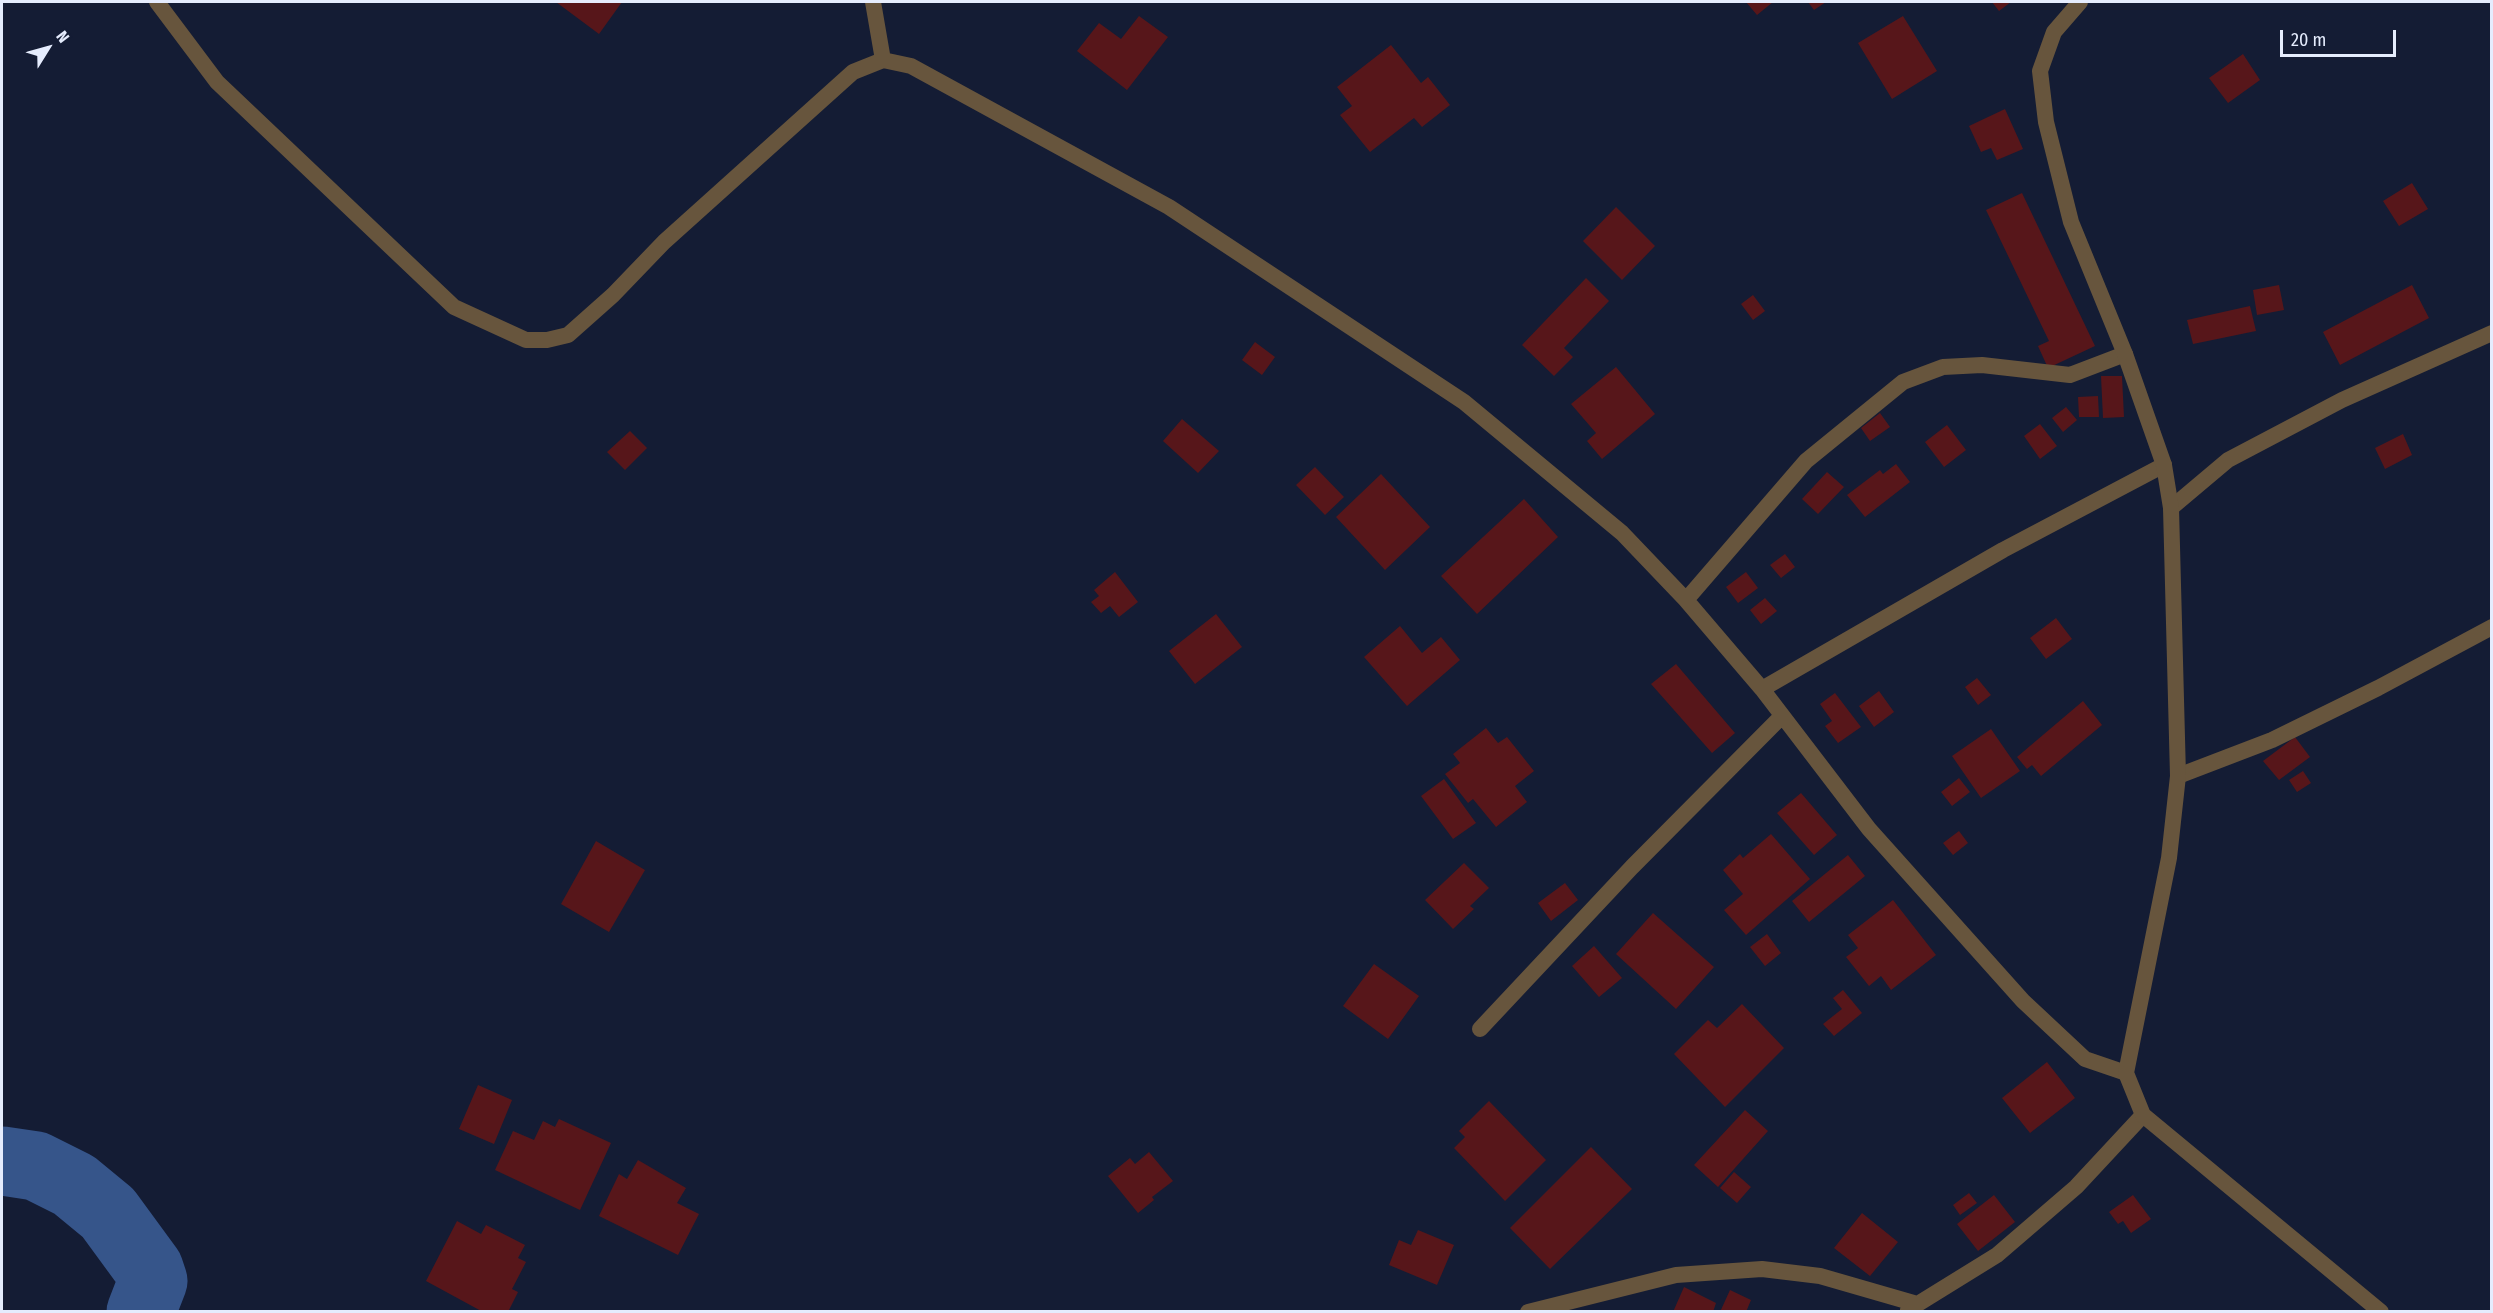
<!DOCTYPE html>
<html>
<head>
<meta charset="utf-8">
<style>
	body { margin:0 }
	#map { position:relative; width:2493px; height:1313px; overflow:hidden; background:#141c34; font-family:"Fira Sans Condensed",sans-serif }
	canvas { display:block }
	.frame { position:absolute; inset:0; border:3px solid #e5ecfd; pointer-events:none }
	.north { position:absolute; left:18px; top:18px; width:60px; height:60px; -webkit-text-stroke:4px #141c34; paint-order:stroke; rotate:53deg; font-size:16px; font-weight:700; line-height:24px; text-align:center; color:#e5ecfd }
	.north::after { content:''; display:block; margin:auto; width:21px; height:27px; background:#e5ecfd; clip-path:polygon(50% 0,100% 100%,50% 72%,0 100%) }
	.scale { position:absolute; left:2280px; top:30px; width:116px; height:27px; box-sizing:border-box; border:3px solid #e5ecfd; border-top:0; padding-left:8px; font-size:18px; line-height:21px; white-space:nowrap; color:#e5ecfd; -webkit-text-stroke:4px #141c34; paint-order:stroke }
</style>
</head>
<body>
<div id="map">
<canvas width="2493" height="1313"></canvas>
<div class="frame"></div>
<div class="north">N</div>
<div class="scale">20 m</div>
</div>
<script>
const c = document.querySelector('canvas').getContext('2d');
c.lineJoin = 'round';
function strokePath(path, color, width, dash) { c.strokeStyle = color; c.lineWidth = width; c.lineCap = dash ? 'butt' : 'round'; c.setLineDash(dash || []); c.stroke(path); }
function fill(path, color) { c.fillStyle = color; c.fill(path, 'evenodd'); }
strokePath(new Path2D(`
	M 2,1161 L 36,1166 L 74,1185 L 108,1213 L 149,1269 L 153,1281 L 141,1312`), '#36558a', 69);
fill(new Path2D(`
	M 556,2 L 622,2 L 599,34 Z
	M 1746,2 L 1773,2 L 1757,15 Z
	M 1808,2 L 1826,2 L 1814,10 Z
	M 1992,2 L 2011,2 L 1999,11 Z
	M 1139,16 L 1168,37 L 1127,90 L 1077,51 L 1099,23 L 1121,39 Z
	M 1903,16 L 1937,71 L 1892,99 L 1858,43 Z
	M 1391,45 L 1421,83 L 1428,77 L 1450,105 L 1422,127 L 1414,118 L 1370,152 L 1340,115 L 1352,106 L 1337,87 Z
	M 2243,54 L 2260,80 L 2228,103 L 2209,78 Z
	M 2005,109 L 2023,149 L 1997,160 L 1991,148 L 1981,152 L 1969,126 Z
	M 2412,183 L 2428,209 L 2399,226 L 2383,201 Z
	M 2022,193 L 2095,346 L 2048,368 L 2038,346 L 2049,341 L 1986,210 Z
	M 1616,207 L 1655,246 L 1622,280 L 1583,241 Z
	M 1586,278 L 1609,301 L 1564,348 L 1573,357 L 1554,376 L 1522,345 Z
	M 2279,285 L 2284,310 L 2257,315 L 2253,290 Z
	M 2412,285 L 2429,318 L 2340,365 L 2323,332 Z
	M 1753,295 L 1765,311 L 1753,320 L 1741,304 Z
	M 2250,306 L 2256,331 L 2193,344 L 2187,320 Z
	M 1255,342 L 1275,357 L 1262,375 L 1242,360 Z
	M 1616,367 L 1655,414 L 1602,459 L 1587,441 L 1596,433 L 1571,404 Z
	M 2101,376 L 2122,376 L 2124,417 L 2103,418 Z
	M 2098,396 L 2099,417 L 2079,417 L 2078,397 Z
	M 2066,407 L 2077,420 L 2063,432 L 2052,418 Z
	M 1880,413 L 1890,427 L 1870,441 L 1861,428 Z
	M 1182,419 L 1219,451 L 1198,473 L 1163,441 Z
	M 2040,424 L 2057,446 L 2040,459 L 2024,436 Z
	M 1947,425 L 1966,450 L 1944,467 L 1925,442 Z
	M 630,431 L 647,448 L 625,470 L 607,452 Z
	M 2403,434 L 2412,455 L 2385,469 L 2375,448 Z
	M 1896,464 L 1910,482 L 1865,517 L 1847,495 L 1880,470 L 1883,474 Z
	M 1315,467 L 1344,497 L 1325,515 L 1296,485 Z
	M 1827,472 L 1844,487 L 1818,514 L 1802,499 Z
	M 1381,474 L 1430,527 L 1385,570 L 1336,517 Z
	M 1524,499 L 1558,537 L 1477,614 L 1441,576 Z
	M 1785,554 L 1795,567 L 1781,578 L 1770,565 Z
	M 1115,572 L 1138,602 L 1119,617 L 1110,606 L 1101,613 L 1091,602 L 1099,596 L 1094,590 Z
	M 1746,572 L 1758,588 L 1738,603 L 1726,587 Z
	M 1765,598 L 1777,611 L 1761,624 L 1750,610 Z
	M 1216,614 L 1242,647 L 1195,684 L 1169,651 Z
	M 2056,618 L 2072,639 L 2046,659 L 2030,638 Z
	M 1400,626 L 1422,653 L 1441,637 L 1460,660 L 1407,706 L 1364,657 Z
	M 1676,664 L 1735,733 L 1712,753 L 1651,684 Z
	M 1977,678 L 1991,695 L 1978,705 L 1965,687 Z
	M 1879,691 L 1894,712 L 1874,727 L 1859,706 Z
	M 1835,693 L 1861,727 L 1838,743 L 1825,726 L 1832,721 L 1820,704 Z
	M 2083,701 L 2102,725 L 2041,776 L 2032,765 L 2027,769 L 2017,757 Z
	M 1486,728 L 1498,743 L 1507,737 L 1534,771 L 1515,786 L 1527,802 L 1496,827 L 1473,799 L 1468,803 L 1445,774 L 1460,763 L 1453,754 Z
	M 1991,729 L 2020,771 L 1981,798 L 1952,756 Z
	M 2295,737 L 2310,757 L 2279,780 L 2263,761 Z
	M 2303,771 L 2311,783 L 2297,792 L 2289,780 Z
	M 1959,778 L 1970,792 L 1952,806 L 1941,792 Z
	M 1444,779 L 1476,823 L 1453,839 L 1421,796 Z
	M 1801,793 L 1837,835 L 1814,855 L 1777,813 Z
	M 1959,831 L 1968,843 L 1953,855 L 1943,843 Z
	M 1771,834 L 1810,879 L 1746,935 L 1724,910 L 1743,894 L 1723,870 L 1740,854 L 1743,858 Z
	M 596,841 L 645,870 L 609,932 L 561,904 Z
	M 1848,855 L 1865,876 L 1809,922 L 1792,901 Z
	M 1464,863 L 1489,888 L 1470,906 L 1474,909 L 1453,929 L 1425,900 Z
	M 1565,883 L 1578,900 L 1551,921 L 1538,903 Z
	M 1893,900 L 1936,955 L 1891,990 L 1881,976 L 1869,986 L 1846,957 L 1858,948 L 1848,935 Z
	M 1653,913 L 1714,967 L 1676,1009 L 1616,954 Z
	M 1767,934 L 1781,953 L 1765,966 L 1750,947 Z
	M 1594,946 L 1622,978 L 1599,997 L 1572,966 Z
	M 1374,964 L 1419,996 L 1388,1039 L 1343,1006 Z
	M 1843,990 L 1862,1013 L 1834,1036 L 1823,1024 L 1842,1009 L 1833,998 Z
	M 1742,1004 L 1784,1048 L 1725,1107 L 1674,1054 L 1708,1020 L 1717,1028 Z
	M 2047,1062 L 2075,1098 L 2030,1133 L 2002,1098 Z
	M 478,1085 L 512,1100 L 494,1144 L 459,1129 Z
	M 1489,1101 L 1546,1160 L 1505,1201 L 1454,1148 L 1465,1137 L 1459,1131 Z
	M 1745,1110 L 1768,1131 L 1718,1187 L 1694,1165 Z
	M 559,1119 L 611,1143 L 580,1210 L 495,1170 L 513,1131 L 534,1140 L 543,1121 L 555,1127 Z
	M 1591,1147 L 1632,1189 L 1550,1269 L 1510,1228 Z
	M 1149,1152 L 1173,1181 L 1152,1197 L 1154,1200 L 1138,1213 L 1108,1176 L 1130,1158 L 1135,1164 Z
	M 638,1160 L 686,1188 L 677,1203 L 699,1214 L 678,1255 L 599,1216 L 619,1174 L 627,1179 Z
	M 1734,1172 L 1751,1187 L 1737,1203 L 1720,1188 Z
	M 1969,1193 L 1977,1203 L 1960,1215 L 1953,1205 Z
	M 1994,1195 L 2015,1222 L 1978,1251 L 1957,1224 Z
	M 2133,1195 L 2151,1219 L 2131,1233 L 2123,1221 L 2118,1224 L 2109,1212 Z
	M 1862,1213 L 1898,1242 L 1870,1276 L 1834,1248 Z
	M 457,1221 L 481,1234 L 486,1225 L 525,1245 L 518,1258 L 526,1262 L 512,1289 L 518,1292 L 508,1312 L 483,1312 L 426,1281 Z
	M 1418,1230 L 1454,1245 L 1437,1285 L 1389,1265 L 1399,1240 L 1411,1245 Z
	M 1684,1287 L 1716,1303 L 1713,1312 L 1673,1312 Z
	M 1730,1290 L 1751,1300 L 1746,1312 L 1720,1312 Z`), '#57161a');
strokePath(new Path2D(`
	M 157,2 L 217,82 L 454,307 L 526,340 L 547,340 L 568,335 L 613,295 L 664,242 L 853,72 L 883,60 L 911,66 L 1169,207 L 1464,402 L 1622,533 L 1686,600 L 1762,689 L 1869,829 L 2023,1001 L 2085,1059 L 2126,1073
	M 873,2 L 883,60
	M 2171,508 L 2228,460 L 2342,400 L 2492,333
	M 1686,600 L 1806,461 L 1903,382 L 1943,367 L 1982,365 L 2070,375 L 2125,354
	M 1762,689 L 2003,550 L 2164,465
	M 2178,776 L 2272,740 L 2378,688 L 2492,627
	M 1480,1029 L 1632,867 L 1782,716
	M 1908,1310 L 1997,1255 L 2076,1187 L 2143,1115
	M 1528,1312 L 1676,1275 L 1762,1269 L 1820,1276 L 1917,1304`), '#67553d', 16);
strokePath(new Path2D(`
	M 2080,2 L 2054,32 L 2040,71 L 2046,122 L 2071,222 L 2125,354 L 2164,465 L 2171,508 L 2178,776 L 2169,858 L 2126,1073 L 2143,1115 L 2381,1312`), '#67553d', 16);
</script>
</body>
</html>
